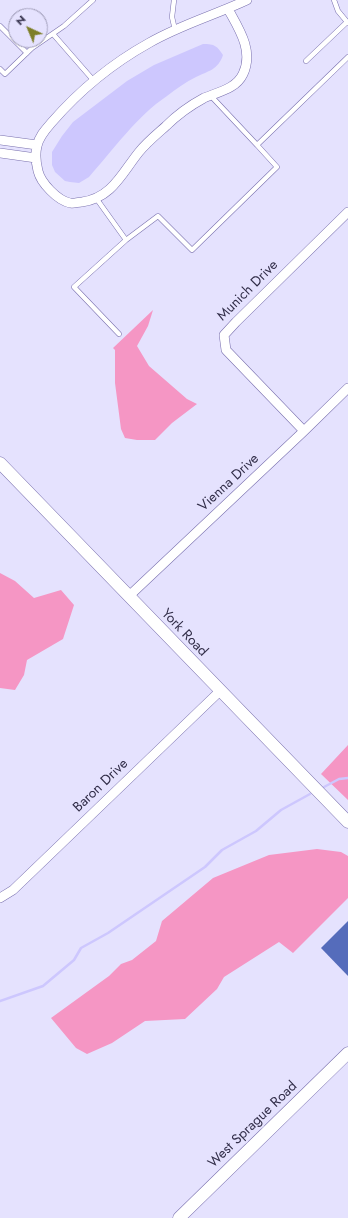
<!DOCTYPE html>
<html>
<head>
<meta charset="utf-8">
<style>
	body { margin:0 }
	#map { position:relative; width:348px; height:1218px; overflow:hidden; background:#e5e2fe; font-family:Jost,sans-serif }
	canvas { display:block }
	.north { position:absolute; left:8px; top:8px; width:40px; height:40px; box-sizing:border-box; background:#e5e2fe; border:1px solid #9d9ab6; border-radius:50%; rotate:316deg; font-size:11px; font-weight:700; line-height:16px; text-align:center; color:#322e49 }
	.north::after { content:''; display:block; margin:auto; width:14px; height:18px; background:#7d7e27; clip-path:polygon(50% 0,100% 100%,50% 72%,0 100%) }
</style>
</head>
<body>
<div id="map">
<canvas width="348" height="1218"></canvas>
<div class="north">N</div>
</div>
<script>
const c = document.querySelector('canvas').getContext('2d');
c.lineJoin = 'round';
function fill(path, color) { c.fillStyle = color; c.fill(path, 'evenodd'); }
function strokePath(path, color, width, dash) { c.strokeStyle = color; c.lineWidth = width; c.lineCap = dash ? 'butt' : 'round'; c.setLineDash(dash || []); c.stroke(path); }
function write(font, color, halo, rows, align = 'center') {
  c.font = font + ' Jost,sans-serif'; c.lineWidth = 4; c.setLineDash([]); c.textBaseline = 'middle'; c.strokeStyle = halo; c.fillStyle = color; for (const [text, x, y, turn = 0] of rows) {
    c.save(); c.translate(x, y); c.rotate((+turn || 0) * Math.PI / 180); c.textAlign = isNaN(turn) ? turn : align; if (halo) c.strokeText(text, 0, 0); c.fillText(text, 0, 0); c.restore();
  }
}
fill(new Path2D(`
	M 153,310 L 148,326 L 137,346 L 149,366 L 187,399 L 197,404 L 172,423 L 155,440 L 137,440 L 125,438 L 121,429 L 115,383 L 115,350 L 113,348 Z
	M 0,573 L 15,581 L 34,598 L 61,590 L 74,605 L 63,639 L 27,660 L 24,675 L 15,690 L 0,688 Z
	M 348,745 L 348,800 L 321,774 Z
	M 317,849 L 341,852 L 348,856 L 348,898 L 293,953 L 279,942 L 224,977 L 217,989 L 185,1019 L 145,1021 L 112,1043 L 87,1054 L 76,1048 L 51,1018 L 109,976 L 121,964 L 132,960 L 156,941 L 162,921 L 213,878 L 269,855 Z`), '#f596c4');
fill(new Path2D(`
	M 203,44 C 215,44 217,46 223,55 C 218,70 208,71 196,77 C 186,82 176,89 167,96 C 137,116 113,150 89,177 L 79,183 L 70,182 L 65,181 L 55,172 L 52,165 L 52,152 L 62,136 L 73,122 L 127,81 L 154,65 Z`), '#cdc7fe');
strokePath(new Path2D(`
	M 324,787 L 339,779 L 348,778
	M 0,1001 L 43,986 L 74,960 L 81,948 L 108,933 L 205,867 L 222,850 L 256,831 L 281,810 L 310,794`), '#cdc7fe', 2.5);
fill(new Path2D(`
	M 348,921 L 348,976 L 321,948 Z`), '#556cbb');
const lane = new Path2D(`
	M 174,0 L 172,17 L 175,30
	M 334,0 L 338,11 L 348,23
	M 0,26 L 27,53
	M 53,34 L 94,81
	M 306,61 L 347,22
	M 0,69 L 5,74 L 32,48 L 64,26 L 93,0
	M 211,96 L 257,145 L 348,57
	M 96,198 L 126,240 L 158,216 L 192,250 L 277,167 L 257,145
	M 119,334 L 74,287 L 126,240`);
const street = new Path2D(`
	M 228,9 C 239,29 254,51 243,74 C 236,89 218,92 204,98 C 191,105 177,115 166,126 C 157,134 147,142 139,152 C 122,173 112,198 82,202 C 78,202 73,204 70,203 C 57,200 41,183 38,171 C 36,163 35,154 37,146 C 39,136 46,129 52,122 C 79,91 113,63 149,43 C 180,25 215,15 247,0
	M 0,140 L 37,145
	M 0,153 L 36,158
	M 304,431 L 226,350 L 224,335 L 236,322 L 348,212
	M 129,596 L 304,431 L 348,388
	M 0,898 L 13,890 L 220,691`);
const secondary = new Path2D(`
	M 0,463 L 348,822
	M 179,1218 L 348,1053`);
strokePath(lane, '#7970ae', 5.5);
strokePath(street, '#7970ae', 10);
strokePath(secondary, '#7970ae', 13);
strokePath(lane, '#fff', 4.5);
strokePath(street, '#fff', 9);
strokePath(secondary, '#fff', 12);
write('14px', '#322e49', '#e5e2fe', [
	["Munich Drive",248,291,-45],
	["Vienna Drive",229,483,-43],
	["York Road",184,633,46],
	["Baron Drive",101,786,-44],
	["West Sprague Road",253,1125,-44]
]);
</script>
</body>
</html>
